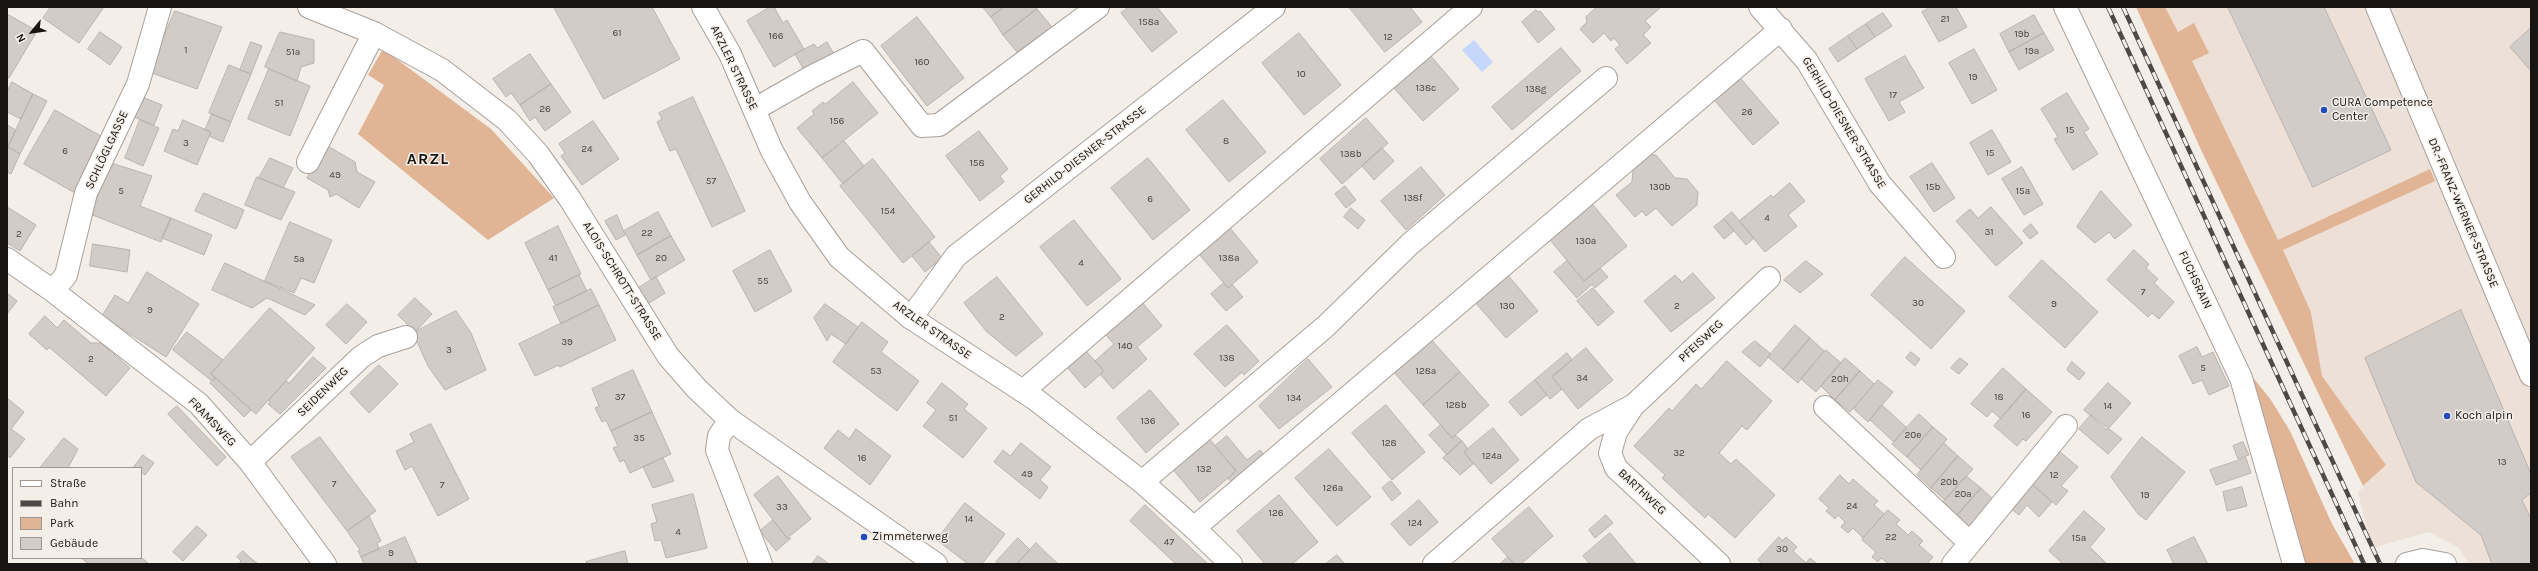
<!DOCTYPE html>
<html>
<head>
<meta charset="utf-8">
<style>
	body { margin:0 }
	#map { position:relative; width:2538px; height:571px; overflow:hidden; background:#f4eee9; font-family:Karla,sans-serif }
	canvas { display:block }
	.frame { position:absolute; inset:0; border:8px solid #171513; pointer-events:none }
	.legend { position:absolute; left:12px; top:467px; width:130px; height:92px; box-sizing:border-box; background:#f4eee9; border:1px solid #9c9793; margin:0; padding:5px 7px; list-style:none; font-size:12px; color:#171513 }
	.legend li { display:flex; align-items:center; gap:8px; height:20px }
	.legend b { width:20px; border:1px solid #9c9793 }
	.north { position:absolute; left:12px; top:12px; width:40px; height:40px; -webkit-text-stroke:3px #f4eee9; paint-order:stroke; rotate:241deg; font-size:11px; font-weight:700; line-height:16px; text-align:center; color:#171513 }
	.north::after { content:''; display:block; margin:auto; width:14px; height:18px; background:#171513; clip-path:polygon(50% 0,100% 100%,50% 72%,0 100%) }
</style>
</head>
<body>
<div id="map">
<canvas width="2538" height="571"></canvas>
<div class="frame"></div>
<ul class="legend">
<li><b style="height:5px;background:#fff"></b>Straße</li>
<li><b style="height:5px;background:#4c4946"></b>Bahn</li>
<li><b style="height:11px;background:#e0b494"></b>Park</li>
<li><b style="height:11px;background:#d1ccc7"></b>Gebäude</li>
</ul>
<div class="north">N</div>
</div>
<script>
const c = document.querySelector('canvas').getContext('2d');
c.lineJoin = 'round';
function fill(path, color) { c.fillStyle = color; c.fill(path, 'evenodd'); }
function strokePath(path, color, width, dash) { c.strokeStyle = color; c.lineWidth = width; c.lineCap = dash ? 'butt' : 'round'; c.setLineDash(dash || []); c.stroke(path); }
function write(font, color, halo, rows, align = 'center') {
  c.font = font + ' Karla,sans-serif'; c.lineWidth = 3; c.setLineDash([]); c.textBaseline = 'middle'; c.strokeStyle = halo; c.fillStyle = color; for (const [text, x, y, turn = 0] of rows) {
    c.save(); c.translate(x, y); c.rotate((+turn || 0) * Math.PI / 180); c.textAlign = isNaN(turn) ? turn : align; if (halo) c.strokeText(text, 0, 0); c.fillText(text, 0, 0); c.restore();
  }
}
fill(new Path2D(`
	M 2165,7 L 2531,7 L 2531,564 L 2469,564 L 2459,548 L 2429,532 L 2372,548 L 2358,492 L 2386,465 L 2322,376 L 2311,311 Z`), '#ede0d6');
fill(new Path2D(`
	M 2136,7 L 2165,7 L 2178,32 L 2194,23 L 2209,53 L 2192,61 L 2278,240 L 2430,169 L 2435,181 L 2283,250 L 2311,312 L 2322,376 L 2386,465 L 2363,486 L 2203,154 Z
	M 383,49 L 491,129 L 554,198 L 488,240 L 358,134 L 384,85 L 368,75 Z
	M 2247,370 L 2271,400 L 2290,431 L 2332,524 L 2355,564 L 2303,564 Z`), '#e0b494');
fill(new Path2D(`
	M 1474,40 L 1493,62 L 1482,72 L 1462,50 Z`), '#c5d7fb');
const building = new Path2D(`
	M 51,7 L 104,7 L 79,43 L 43,18 Z
	M 554,7 L 652,7 L 680,59 L 604,99 Z
	M 770,7 L 774,7 L 783,23 L 787,20 L 804,49 L 774,67 L 747,21 Z
	M 983,7 L 1004,7 L 991,17 Z
	M 1004,7 L 1036,7 L 1037,9 L 1003,35 L 991,17 Z
	M 1129,7 L 1157,7 L 1177,32 L 1152,52 L 1121,13 Z
	M 1349,7 L 1410,7 L 1422,22 L 1385,52 Z
	M 1597,7 L 1661,7 L 1645,21 L 1651,27 L 1643,35 L 1651,43 L 1627,64 L 1615,49 L 1620,45 L 1614,38 L 1611,41 L 1604,33 L 1593,43 L 1580,29 L 1587,22 L 1586,17 Z
	M 1931,7 L 1956,7 L 1967,27 L 1939,42 L 1922,12 Z
	M 2228,7 L 2324,7 L 2391,150 L 2313,187 Z
	M 1037,9 L 1052,27 L 1017,52 L 1003,35 Z
	M 1536,10 L 1538,12 L 1540,11 L 1555,29 L 1538,43 L 1522,22 Z
	M 175,11 L 222,27 L 197,89 L 149,72 Z
	M 1883,13 L 1892,26 L 1875,37 L 1866,24 Z
	M 7,14 L 37,31 L 9,78 L 7,77 Z
	M 2034,15 L 2044,33 L 2009,52 L 2000,34 Z
	M 917,17 L 964,78 L 927,106 L 881,46 Z
	M 1866,24 L 1875,37 L 1857,49 L 1848,36 Z
	M 2531,28 L 2531,71 L 2510,47 Z
	M 100,32 L 122,47 L 110,65 L 88,49 Z
	M 280,32 L 314,40 L 314,63 L 301,67 L 297,81 L 265,67 Z
	M 1299,33 L 1341,85 L 1304,115 L 1262,63 Z
	M 2044,33 L 2054,50 L 2019,70 L 2009,52 Z
	M 1848,36 L 1857,49 L 1838,62 L 1829,49 Z
	M 251,42 L 262,46 L 251,74 L 240,70 Z
	M 827,42 L 835,56 L 805,72 L 795,54 L 814,44 L 817,48 Z
	M 1561,48 L 1581,71 L 1512,130 L 1492,107 Z
	M 1974,49 L 1997,90 L 1972,104 L 1949,63 Z
	M 530,54 L 551,84 L 520,105 L 511,93 L 506,97 L 493,79 Z
	M 1430,55 L 1459,89 L 1423,121 L 1393,87 Z
	M 1905,56 L 1924,88 L 1899,102 L 1905,112 L 1889,121 L 1865,79 Z
	M 229,65 L 251,74 L 231,122 L 209,113 Z
	M 269,69 L 310,86 L 290,136 L 248,119 Z
	M 1741,79 L 1779,123 L 1753,145 L 1715,101 Z
	M 12,82 L 33,94 L 21,119 L 7,112 L 7,92 Z
	M 853,82 L 878,113 L 822,158 L 797,128 L 814,114 L 812,111 L 823,102 L 825,104 Z
	M 551,84 L 571,112 L 545,131 L 535,117 L 530,121 L 520,105 Z
	M 2067,93 L 2089,129 L 2084,132 L 2098,154 L 2073,170 L 2054,139 L 2058,137 L 2041,109 Z
	M 33,94 L 47,101 L 20,154 L 8,147 Z
	M 142,97 L 162,105 L 154,125 L 134,117 Z
	M 693,97 L 745,211 L 712,227 L 676,149 L 670,151 L 657,122 L 662,119 L 659,113 Z
	M 1223,100 L 1266,152 L 1229,182 L 1186,130 Z
	M 55,110 L 106,139 L 75,193 L 24,164 Z
	M 212,114 L 231,122 L 223,142 L 209,136 L 211,132 L 205,130 Z
	M 1366,118 L 1388,143 L 1342,184 L 1320,159 Z
	M 140,120 L 159,128 L 143,166 L 125,158 Z
	M 183,120 L 211,132 L 197,165 L 164,151 L 173,129 L 178,131 Z
	M 593,121 L 619,159 L 582,185 L 561,156 L 565,153 L 559,144 Z
	M 7,125 L 16,130 L 8,147 L 7,146 Z
	M 1992,130 L 2011,162 L 1988,175 L 1970,143 Z
	M 979,131 L 1008,169 L 1000,176 L 1004,182 L 980,201 L 946,156 Z
	M 844,141 L 864,166 L 843,184 L 822,158 Z
	M 326,145 L 355,162 L 357,172 L 375,182 L 359,208 L 336,194 L 330,197 L 328,190 L 307,178 Z
	M 7,146 L 20,154 L 11,174 L 7,172 Z
	M 1382,148 L 1394,161 L 1374,180 L 1362,166 Z
	M 1651,155 L 1656,155 L 1675,178 L 1687,179 L 1698,192 L 1697,205 L 1672,226 L 1656,208 L 1646,216 L 1642,211 L 1635,217 L 1616,195 L 1632,182 L 1633,170 Z
	M 270,158 L 293,168 L 283,188 L 259,178 Z
	M 1148,158 L 1190,210 L 1153,240 L 1111,188 Z
	M 873,159 L 935,237 L 903,263 L 840,186 Z
	M 105,161 L 152,176 L 140,206 L 171,218 L 161,242 L 90,214 Z
	M 1932,163 L 1955,198 L 1934,212 L 1910,177 Z
	M 1421,167 L 1445,195 L 1406,230 L 1381,201 Z
	M 2022,167 L 2043,204 L 2024,215 L 2002,179 Z
	M 257,177 L 295,192 L 281,220 L 245,205 Z
	M 1790,183 L 1805,201 L 1788,215 L 1797,226 L 1765,252 L 1739,221 L 1771,195 L 1773,197 Z
	M 1345,186 L 1356,200 L 1346,208 L 1335,194 Z
	M 2101,191 L 2132,225 L 2115,239 L 2109,232 L 2095,243 L 2077,227 Z
	M 204,193 L 244,210 L 236,229 L 195,211 Z
	M 1589,200 L 1627,246 L 1584,281 L 1546,235 Z
	M 7,207 L 36,225 L 20,251 L 7,243 Z
	M 1991,207 L 2023,243 L 1996,266 L 1956,221 L 1970,209 L 1978,218 Z
	M 1351,208 L 1365,220 L 1358,229 L 1344,217 Z
	M 658,212 L 671,236 L 637,255 L 624,231 Z
	M 1732,212 L 1754,238 L 1746,245 L 1724,219 Z
	M 617,215 L 625,235 L 616,240 L 605,221 Z
	M 171,218 L 212,235 L 204,255 L 162,238 Z
	M 1724,219 L 1734,231 L 1724,239 L 1714,227 Z
	M 1074,220 L 1121,279 L 1087,306 L 1040,247 Z
	M 290,222 L 332,240 L 314,283 L 301,278 L 294,293 L 265,281 Z
	M 2031,224 L 2038,233 L 2030,239 L 2023,231 Z
	M 558,226 L 581,274 L 548,290 L 525,243 Z
	M 1230,228 L 1258,262 L 1228,288 L 1199,254 Z
	M 671,236 L 685,260 L 651,280 L 637,255 Z
	M 929,242 L 942,258 L 925,272 L 912,256 Z
	M 93,244 L 130,250 L 127,272 L 90,266 Z
	M 770,250 L 792,291 L 755,312 L 733,271 Z
	M 2134,250 L 2149,264 L 2146,268 L 2158,279 L 2154,283 L 2174,302 L 2159,319 L 2152,313 L 2148,317 L 2107,280 Z
	M 1905,257 L 1965,311 L 1931,349 L 1871,295 Z
	M 2042,260 L 2098,312 L 2065,348 L 2009,297 Z
	M 1567,261 L 1584,281 L 1600,268 L 1608,277 L 1595,288 L 1592,284 L 1577,298 L 1554,272 Z
	M 1806,261 L 1823,274 L 1800,293 L 1784,280 Z
	M 225,263 L 315,305 L 305,315 L 267,298 L 252,308 L 212,290 Z
	M 147,272 L 199,304 L 166,357 L 102,316 L 115,295 L 128,303 Z
	M 1693,273 L 1715,298 L 1671,332 L 1644,301 L 1675,275 L 1682,282 Z
	M 1507,274 L 1538,311 L 1506,338 L 1475,302 Z
	M 579,275 L 587,291 L 556,306 L 548,290 Z
	M 656,277 L 665,293 L 646,305 L 637,289 Z
	M 997,277 L 1043,334 L 1016,356 L 986,331 L 964,303 Z
	M 1224,283 L 1228,288 L 1232,284 L 1243,297 L 1226,311 L 1211,294 Z
	M 1593,288 L 1614,312 L 1598,326 L 1577,301 Z
	M 591,289 L 599,305 L 561,324 L 553,307 Z
	M 7,293 L 17,301 L 7,314 Z
	M 415,298 L 432,314 L 415,332 L 398,315 Z
	M 1141,301 L 1162,326 L 1137,347 L 1147,359 L 1113,389 L 1100,374 L 1104,371 L 1095,361 L 1114,344 L 1104,333 Z
	M 347,304 L 367,322 L 346,344 L 326,325 Z
	M 825,304 L 858,327 L 846,344 L 831,334 L 827,341 L 814,318 Z
	M 599,305 L 616,340 L 560,367 L 559,365 L 535,376 L 519,344 Z
	M 270,308 L 315,348 L 256,414 L 211,374 Z
	M 2461,310 L 2531,474 L 2531,493 L 2522,500 L 2531,519 L 2531,564 L 2492,564 L 2481,535 L 2416,482 L 2365,358 Z
	M 456,311 L 471,333 L 486,370 L 445,390 L 428,366 L 413,333 Z
	M 45,316 L 57,328 L 64,320 L 91,343 L 101,343 L 130,368 L 106,396 L 49,347 L 47,350 L 29,334 Z
	M 862,322 L 888,342 L 881,352 L 919,381 L 897,411 L 833,362 Z
	M 1227,325 L 1259,361 L 1244,375 L 1242,372 L 1225,387 L 1194,354 Z
	M 1795,325 L 1810,338 L 1783,370 L 1768,357 Z
	M 187,332 L 223,360 L 211,374 L 216,378 L 212,381 L 173,350 Z
	M 1429,337 L 1460,372 L 1423,405 L 1392,370 Z
	M 1810,338 L 1824,351 L 1798,383 L 1783,370 Z
	M 1755,341 L 1771,354 L 1760,367 L 1742,352 Z
	M 2197,347 L 2202,357 L 2213,352 L 2229,386 L 2209,395 L 2202,380 L 2193,384 L 2179,356 Z
	M 1586,348 L 1613,380 L 1578,409 L 1552,377 Z
	M 1085,350 L 1104,371 L 1085,388 L 1066,366 Z
	M 1826,350 L 1841,363 L 1816,392 L 1801,379 Z
	M 1911,352 L 1920,359 L 1915,366 L 1906,358 Z
	M 1567,353 L 1572,360 L 1552,377 L 1562,389 L 1550,399 L 1535,380 Z
	M 313,357 L 326,368 L 280,414 L 268,404 L 270,402 L 269,400 L 286,381 L 289,383 Z
	M 1845,358 L 1860,371 L 1835,400 L 1821,386 Z
	M 1960,358 L 1968,364 L 1959,374 L 1951,368 Z
	M 1308,359 L 1332,387 L 1279,429 L 1259,406 Z
	M 1727,361 L 1772,401 L 1747,430 L 1742,426 L 1719,453 L 1731,464 L 1736,459 L 1775,495 L 1735,538 L 1708,514 L 1705,518 L 1662,478 L 1665,475 L 1634,446 L 1669,408 L 1672,411 L 1696,384 L 1701,389 Z
	M 2072,362 L 2085,373 L 2079,380 L 2067,370 Z
	M 379,365 L 398,384 L 369,413 L 350,393 Z
	M 2003,368 L 2026,389 L 2001,419 L 1992,411 L 1987,417 L 1971,404 Z
	M 633,370 L 652,412 L 611,431 L 606,420 L 602,422 L 595,408 L 599,406 L 592,389 Z
	M 1860,371 L 1874,384 L 1850,412 L 1835,400 Z
	M 1460,372 L 1489,405 L 1452,438 L 1423,405 Z
	M 216,378 L 251,410 L 244,417 L 210,383 Z
	M 1535,380 L 1547,395 L 1521,416 L 1509,402 Z
	M 1878,380 L 1893,392 L 1868,422 L 1854,409 Z
	M 942,383 L 968,404 L 964,409 L 987,428 L 963,458 L 923,426 L 936,410 L 927,403 Z
	M 2108,383 L 2131,403 L 2107,430 L 2084,410 Z
	M 2026,389 L 2052,412 L 2026,441 L 2023,439 L 2017,446 L 1994,426 Z
	M 1150,390 L 1179,424 L 1146,453 L 1117,418 Z
	M 7,398 L 24,412 L 11,429 L 25,439 L 10,458 L 7,455 Z
	M 1386,405 L 1425,452 L 1392,480 L 1352,433 Z
	M 1882,405 L 1907,428 L 1894,442 L 1870,420 Z
	M 177,406 L 226,457 L 217,466 L 168,414 Z
	M 652,412 L 671,454 L 630,473 L 624,460 L 620,462 L 613,448 L 618,446 L 611,431 Z
	M 1919,414 L 1933,427 L 1907,457 L 1892,444 Z
	M 2091,415 L 2122,439 L 2108,454 L 2079,429 Z
	M 431,424 L 469,499 L 438,516 L 412,466 L 405,470 L 396,451 L 414,442 L 410,434 Z
	M 1441,425 L 1452,438 L 1455,435 L 1462,441 L 1447,455 L 1429,435 Z
	M 1933,427 L 1947,439 L 1921,470 L 1907,457 Z
	M 1493,428 L 1519,460 L 1491,484 L 1464,452 Z
	M 856,429 L 891,456 L 870,485 L 824,448 L 838,430 L 849,439 Z
	M 1207,436 L 1236,471 L 1200,502 L 1171,467 Z
	M 1227,436 L 1247,460 L 1260,450 L 1267,458 L 1234,486 L 1228,478 L 1236,471 L 1215,446 Z
	M 320,437 L 376,511 L 347,531 L 291,457 Z
	M 2142,437 L 2185,472 L 2146,520 L 2138,514 L 2111,477 Z
	M 64,438 L 78,449 L 68,468 L 40,468 Z
	M 1462,441 L 1468,449 L 1464,452 L 1473,464 L 1460,475 L 1443,458 Z
	M 2243,442 L 2249,455 L 2238,459 L 2233,446 Z
	M 1021,443 L 1051,467 L 1040,480 L 1048,487 L 1040,499 L 994,462 L 1003,450 L 1010,456 Z
	M 1944,443 L 1958,456 L 1931,488 L 1917,475 Z
	M 1329,449 L 1371,497 L 1337,526 L 1295,478 Z
	M 2059,451 L 2078,467 L 2061,486 L 2068,491 L 2056,505 L 2031,483 Z
	M 143,455 L 154,463 L 145,475 L 141,472 L 141,468 L 134,467 Z
	M 1958,456 L 1973,469 L 1945,500 L 1931,488 Z
	M 663,458 L 674,481 L 653,488 L 643,467 Z
	M 2246,458 L 2251,473 L 2216,485 L 2210,470 Z
	M 1840,475 L 1849,484 L 1853,479 L 1878,501 L 1874,505 L 1884,514 L 1863,538 L 1853,528 L 1848,533 L 1841,527 L 1845,522 L 1838,515 L 1835,519 L 1826,511 L 1829,508 L 1819,499 Z
	M 778,476 L 811,519 L 787,538 L 754,495 Z
	M 1966,476 L 1981,488 L 1954,519 L 1940,506 Z
	M 1391,481 L 1401,493 L 1392,501 L 1382,488 Z
	M 2031,483 L 2052,502 L 2039,517 L 2027,505 L 2019,515 L 2010,508 Z
	M 2242,487 L 2247,506 L 2227,511 L 2223,492 Z
	M 1981,488 L 1995,501 L 1968,532 L 1954,519 Z
	M 693,494 L 707,548 L 666,558 L 661,540 L 655,541 L 651,524 L 657,522 L 652,505 Z
	M 1279,495 L 1318,542 L 1292,564 L 1265,564 L 1237,531 Z
	M 1419,500 L 1438,522 L 1410,546 L 1391,524 Z
	M 965,503 L 1005,534 L 982,564 L 968,564 L 937,540 Z
	M 1145,505 L 1208,564 L 1176,564 L 1130,521 Z
	M 1529,507 L 1553,536 L 1521,564 L 1514,564 L 1492,539 Z
	M 1888,510 L 1900,520 L 1896,524 L 1908,535 L 1912,531 L 1923,541 L 1919,545 L 1933,557 L 1927,564 L 1889,564 L 1881,558 L 1878,562 L 1872,557 L 1876,552 L 1862,540 Z
	M 2084,511 L 2105,529 L 2090,547 L 2107,564 L 2063,564 L 2049,551 Z
	M 1606,515 L 1613,523 L 1595,538 L 1589,530 Z
	M 369,516 L 381,541 L 377,543 L 379,549 L 361,557 L 358,551 L 360,550 L 347,531 Z
	M 773,520 L 787,538 L 791,538 L 776,551 L 760,531 Z
	M 197,526 L 207,535 L 183,561 L 173,552 Z
	M 1610,533 L 1636,564 L 1590,564 L 1583,556 Z
	M 405,537 L 417,564 L 364,564 L 361,557 Z
	M 1779,537 L 1782,541 L 1786,537 L 1797,547 L 1793,551 L 1806,563 L 1810,558 L 1817,564 L 1762,564 L 1758,560 Z
	M 2194,537 L 2208,564 L 2174,564 L 2167,550 Z
	M 1018,538 L 1030,550 L 1017,564 L 998,564 L 996,562 Z
	M 1036,543 L 1058,564 L 1017,564 Z
	M 243,551 L 247,555 L 258,564 L 239,564 L 241,561 L 237,557 Z
	M 625,551 L 628,564 L 587,564 L 586,562 Z
	M 1337,555 L 1345,564 L 1326,564 Z
	M 818,556 L 829,564 L 812,564 Z
	M 141,557 L 149,564 L 89,564 L 81,558 Z
	M 1508,557 L 1514,564 L 1500,564 Z`);
fill(building, '#d1ccc7');
strokePath(building, '#b9b3af', 1);
const minor = new Path2D(`
	M 309,7 L 374,33 L 442,70 L 507,120 L 538,154 L 570,199 L 668,356 L 697,389 L 730,420 L 936,564
	M 1760,7 L 1807,61 L 1880,184 L 1944,257
	M 2065,7 L 2241,378 L 2294,564
	M 2377,7 L 2531,375
	M 755,109 L 813,76 L 863,51 L 922,126 L 939,125 L 1098,7
	M 308,162 L 374,33
	M 7,259 L 53,291 L 199,404 L 250,462 L 325,564
	M 53,291 L 66,275 L 86,193 L 138,84 L 160,7
	M 911,318 L 956,256 L 1274,7
	M 1023,391 L 1471,7
	M 1633,406 L 1616,432 L 1610,453 L 1616,468 L 1719,564
	M 1825,407 L 1969,542
	M 730,420 L 719,436 L 717,450 L 761,564
	M 250,462 L 361,357 L 378,346 L 406,337
	M 1142,482 L 1326,326 L 1410,244 L 1606,78
	M 1194,528 L 1781,29
	M 1434,564 L 1589,429 L 1634,405 L 1769,278
	M 1953,564 L 2066,426
	M 2407,564 L 2423,560 L 2445,564`);
const major = new Path2D(`
	M 703,7 L 730,54 L 772,151 L 800,202 L 839,257 L 911,318 L 1035,399 L 1142,482 L 1194,528 L 1231,564`);
strokePath(minor, '#a7a19d', 24);
strokePath(major, '#a7a19d', 24);
strokePath(minor, '#fff', 22);
strokePath(major, '#fff', 22);
const rail = new Path2D(`
	M 2108,7 L 2364,564
	M 2123,7 L 2380,564`);
strokePath(rail, '#4c4946', 4.5);
strokePath(rail, '#f4eee9', 3, [9]);
for (const [x, y, r, color] of [
	[2324,110,4,"#1f4cba"],
	[2447,416,4,"#1f4cba"],
	[864,537,4,"#1f4cba"]
]) { const dot = new Path2D(); dot.arc(x, y, r, 0, 2 * Math.PI); c.fillStyle = color; c.fill(dot); strokePath(dot, '#f4eee9', 1.5); }
write('10px', '#464340', null, [
	["21",1945,19],
	["158a",1149,22],
	["61",617,33],
	["19b",2022,34],
	["166",776,36],
	["12",1388,37],
	["1",186,50],
	["19a",2032,51],
	["51a",293,52],
	["160",922,62],
	["10",1301,74],
	["19",1973,77],
	["138c",1426,88],
	["138g",1536,89],
	["17",1893,95],
	["51",279,103],
	["26",545,109],
	["26",1747,112],
	["156",837,121],
	["15",2070,130],
	["8",1226,141],
	["3",186,143],
	["24",587,149],
	["6",65,151],
	["15",1990,153],
	["138b",1351,154],
	["158",977,163],
	["49",335,175],
	["57",711,181],
	["130b",1660,187],
	["15b",1933,187],
	["5",121,191],
	["15a",2023,191],
	["138f",1413,198],
	["6",1150,199],
	["154",888,211],
	["4",1767,218],
	["31",1989,232],
	["22",647,233],
	["2",19,234],
	["130a",1586,241],
	["41",553,258],
	["20",661,258],
	["138a",1229,258],
	["5a",299,259],
	["4",1081,263],
	["55",763,281],
	["7",2143,292],
	["30",1918,303],
	["9",2054,304],
	["130",1507,306],
	["2",1677,306],
	["9",150,310],
	["2",1002,317],
	["39",567,342],
	["140",1125,346],
	["3",449,350],
	["138",1227,358],
	["2",91,359],
	["5",2203,368],
	["53",876,371],
	["128a",1426,371],
	["34",1582,378],
	["20h",1840,379],
	["37",620,397],
	["18",1999,397],
	["134",1294,398],
	["128b",1456,405],
	["14",2108,406],
	["16",2026,415],
	["51",953,418],
	["136",1148,421],
	["20e",1913,435],
	["35",639,438],
	["128",1389,443],
	["32",1679,453],
	["124a",1492,456],
	["16",862,458],
	["13",2502,462],
	["132",1204,469],
	["49",1027,474],
	["12",2054,475],
	["20b",1949,482],
	["7",334,484],
	["7",442,485],
	["126a",1333,488],
	["20a",1963,494],
	["19",2145,495],
	["24",1852,506],
	["33",782,507],
	["126",1276,513],
	["14",969,519],
	["124",1415,523],
	["4",678,532],
	["22",1891,537],
	["15a",2079,538],
	["47",1169,542],
	["30",1782,549],
	["9",391,553]
]);
write('12px', '#171513', '#f4eee9', [
	["ARZLER STRASSE",734,68,64],
	["GERHILD-DIESNER-STRASSE",1844,123,59],
	["SCHLÖGLGASSE",107,150,-65],
	["GERHILD-DIESNER-STRASSE",1085,155,-38],
	["DR.-FRANZ-WERNER-STRASSE",2463,213,67],
	["FUCHSRAIN",2195,280,65],
	["ALOIS-SCHROTT-STRASSE",622,281,58],
	["ARZLER STRASSE",932,330,35],
	["PFEISWEG",1701,341,-43],
	["SEIDENWEG",323,392,-44],
	["FRAMSWEG",212,422,46],
	["BARTHWEG",1642,492,43]
]);
write('12px', '#171513', '#f4eee9', [
	["CURA Competence",2332,103],
	["Center",2332,117],
	["Koch alpin",2455,416],
	["Zimmeterweg",872,537]
], 'left');
c.letterSpacing = '1px';
write('bold 16px', '#171513', '#f4eee9', [
	["ARZL",428,159]
]);
c.letterSpacing = '0px';
</script>
</body>
</html>
